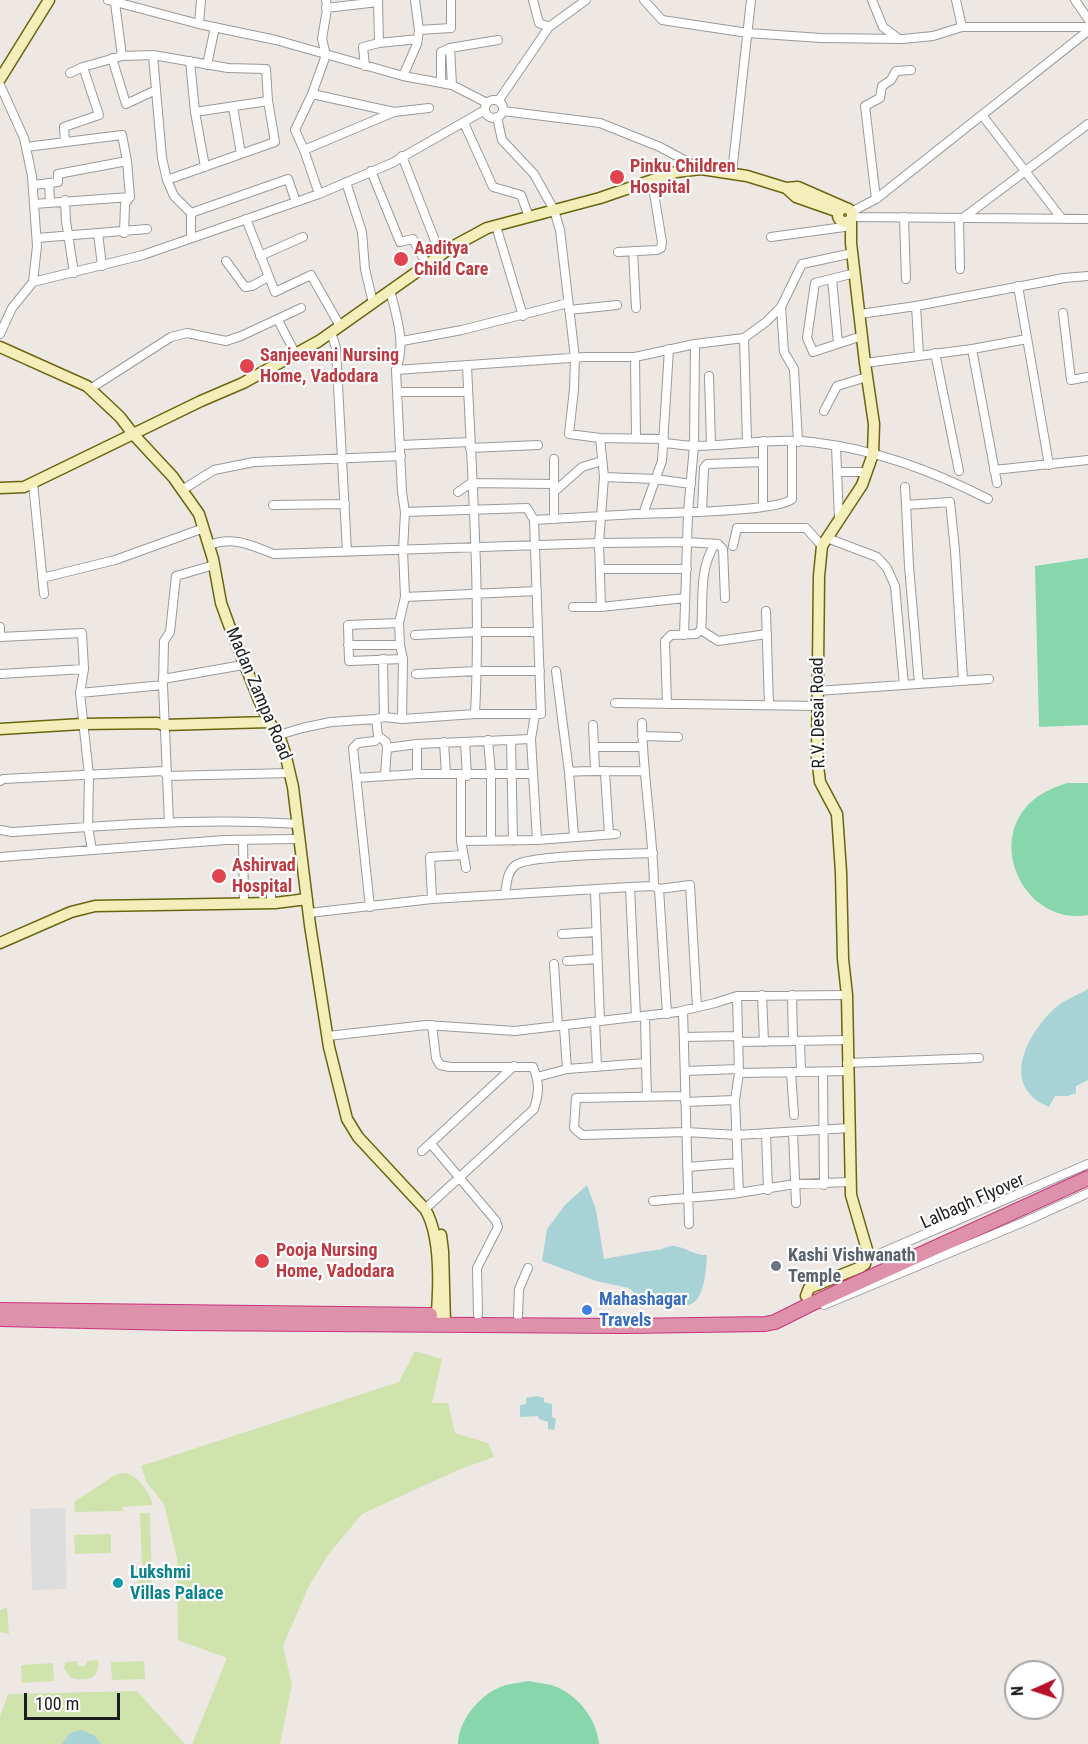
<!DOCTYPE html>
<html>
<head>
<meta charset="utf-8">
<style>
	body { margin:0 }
	#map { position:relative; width:1088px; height:1744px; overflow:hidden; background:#ede8e3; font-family:"Roboto Condensed",sans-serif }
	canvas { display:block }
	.north { position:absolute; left:1004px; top:1660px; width:60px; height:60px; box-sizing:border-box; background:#fff; border:2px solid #a5a5a5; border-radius:50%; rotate:267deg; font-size:16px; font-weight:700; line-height:24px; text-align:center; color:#1d1d1d }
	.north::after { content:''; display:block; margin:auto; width:21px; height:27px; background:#b8112a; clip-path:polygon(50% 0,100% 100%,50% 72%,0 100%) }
	.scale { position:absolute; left:24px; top:1693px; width:96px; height:27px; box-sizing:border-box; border:3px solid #1d1d1d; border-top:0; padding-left:8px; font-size:18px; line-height:21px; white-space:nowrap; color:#1d1d1d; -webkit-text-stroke:4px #fff; paint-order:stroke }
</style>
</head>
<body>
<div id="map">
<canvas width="1088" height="1744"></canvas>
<div class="north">N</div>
<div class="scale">100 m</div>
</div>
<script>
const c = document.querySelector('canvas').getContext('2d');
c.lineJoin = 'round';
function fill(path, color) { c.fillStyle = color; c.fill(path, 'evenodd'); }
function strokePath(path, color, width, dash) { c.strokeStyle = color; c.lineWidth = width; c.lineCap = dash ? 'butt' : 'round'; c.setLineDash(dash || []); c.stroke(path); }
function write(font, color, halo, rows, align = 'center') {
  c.font = font + ' "Roboto Condensed",sans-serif'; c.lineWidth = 4.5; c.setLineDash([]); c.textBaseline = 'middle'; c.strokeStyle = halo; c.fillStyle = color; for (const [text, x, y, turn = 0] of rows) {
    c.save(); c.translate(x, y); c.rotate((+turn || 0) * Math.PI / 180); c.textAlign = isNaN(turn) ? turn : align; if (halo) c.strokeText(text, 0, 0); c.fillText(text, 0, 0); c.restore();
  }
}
fill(new Path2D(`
	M 415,1351 L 442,1359 L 432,1403 L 448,1403 L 455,1433 L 488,1443 L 494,1457 L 458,1470 L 362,1514 L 328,1555 L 308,1588 L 283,1646 L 292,1685 L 280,1744 L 192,1744 L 227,1658 L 178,1640 L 177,1558 L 164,1504 L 147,1483 L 141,1466 L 399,1382 Z
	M 122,1473 C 138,1473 149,1492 153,1505 L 123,1507 L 123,1511 L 75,1512 L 74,1502 L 115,1475 Z
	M 140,1513 L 150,1513 L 152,1586 L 138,1587 L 137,1579 L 131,1579 L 130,1567 L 142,1566 Z
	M 111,1534 L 111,1553 L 75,1554 L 74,1535 Z
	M 7,1607 L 9,1634 L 0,1632 L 0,1610 Z
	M 96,1660 L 98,1661 C 101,1679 85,1682 71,1678 L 64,1669 L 65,1662 L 77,1661 L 78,1665 L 82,1667 L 86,1665 L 87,1661 Z
	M 144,1661 L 145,1679 L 112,1680 L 111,1662 Z
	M 53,1663 L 54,1681 L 22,1683 L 21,1665 Z
	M 137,1691 L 185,1744 L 0,1744 L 0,1717 L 8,1694 Z`), '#d0e3ad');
fill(new Path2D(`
	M 1088,558 L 1088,725 L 1039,727 L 1035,566 Z
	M 1067,783 L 1088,783 L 1088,915 C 1027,926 985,845 1031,802 C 1042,792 1053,788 1067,783 Z
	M 530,1681 C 537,1683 546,1683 554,1686 C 577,1694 597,1719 599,1744 L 458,1744 C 459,1718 482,1692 506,1685 C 514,1683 522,1682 530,1681 Z`), '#87d6ac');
fill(new Path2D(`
	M 65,1508 L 67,1589 L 32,1590 L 30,1509 Z`), '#ddd');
fill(new Path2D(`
	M 1088,989 L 1088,1080 L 1076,1086 L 1076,1093 L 1068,1096 L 1055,1096 L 1049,1107 C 1043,1104 1034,1100 1030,1094 C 1007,1068 1035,1026 1055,1008 C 1064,1000 1078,995 1088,989 Z
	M 587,1185 L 596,1210 L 604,1259 C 622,1256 639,1252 657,1250 C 663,1250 668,1245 675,1246 C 687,1248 696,1256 707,1255 C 706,1269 705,1302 688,1305 C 677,1307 665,1305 654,1305 L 648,1299 L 638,1297 L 629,1288 L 596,1281 L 542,1261 L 547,1229 L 565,1205 Z
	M 537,1396 L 544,1398 L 544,1402 L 552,1404 L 552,1417 L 556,1419 L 554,1430 L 548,1429 L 548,1422 L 539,1419 L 538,1416 L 520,1417 L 520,1405 L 526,1404 L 526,1398 Z
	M 81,1730 L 94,1735 L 101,1744 L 62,1744 L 70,1733 Z`), '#a7d3d7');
const street = new Path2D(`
	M 108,0 L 199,24 L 276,40 L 403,76 L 452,85 L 487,103
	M 533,0 L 539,23 L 549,27
	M 644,0 L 662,20 L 748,33 L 821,38 L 903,39 L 933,36 L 962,27 L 1088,27
	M 872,0 L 883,27 L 899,39
	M 956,0 L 962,27
	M 1075,0 L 1088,19
	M 326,8 L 378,2
	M 199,24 L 201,0
	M 419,30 L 451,28 L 451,0
	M 379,43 L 418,39
	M 122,56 L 153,55 L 228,68 L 266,69 L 268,101 L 275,142 L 167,180 L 162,158 L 156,90
	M 112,58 L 126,104 L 156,90 L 153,55
	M 190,61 L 195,112 L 205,167
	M 207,65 L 215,27
	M 365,66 L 363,47 L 379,43 L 378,0
	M 70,73 L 83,67 L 122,56 L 115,3
	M 403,76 L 417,44 L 419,30 L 415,0
	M 441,83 L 441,52 L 450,48
	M 0,85 L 24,138 L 32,176 L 37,246 L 33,282 L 12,308 L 0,334
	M 452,85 L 450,48 L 498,40
	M 312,94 L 394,112 L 429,108
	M485 109a9 9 0 1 1 18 0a9 9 0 1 1-18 0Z
	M 499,100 L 549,27 L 586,0
	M 233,107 L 241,154
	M 503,111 L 600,123 L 660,147 L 701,169
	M 195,112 L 268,101
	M 982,115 L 1062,219
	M 497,117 L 502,140 L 534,174 L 554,210 L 560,230 L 575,358 L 574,389 L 569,434 L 600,438 L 664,439
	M 464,123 L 493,187 L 521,195 L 529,217
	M 65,142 L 64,127 L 99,115 L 83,67
	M 26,147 L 122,135 L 127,161 L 130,197 L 125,204 L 124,233
	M 304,150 L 394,112
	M 402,156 L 441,256
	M 371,171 L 400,242 L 413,239 L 427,265
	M 732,173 L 751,0
	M 167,180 L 174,196 L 191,213
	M 346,182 L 362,232 L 365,269 L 373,303
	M 49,183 L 50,202
	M 33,185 L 58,182 L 58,174 L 127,161
	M 319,194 L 304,150 L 295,130 L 312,94 L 326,55 L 322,39 L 327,9 L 326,0
	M 876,199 L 865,106 L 880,98 L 882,86 L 891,80 L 896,71 L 911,70
	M 65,200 L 66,221 L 74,273
	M 34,204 L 130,197
	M 851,212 L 876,199 L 1088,31
	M 852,217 L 1088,219
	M 904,217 L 906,279
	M 959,218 L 960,269
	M 963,218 L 1088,124
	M 246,219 L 275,292 L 311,275 L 340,326
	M 496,226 L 523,316
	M 98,233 L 102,266
	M 771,237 L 844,227
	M 37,238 L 147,229
	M 191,238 L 191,213 L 288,179 L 296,202
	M 633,251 L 636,308
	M 618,252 L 657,250 L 661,248 L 662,242 L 652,181
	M 260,256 L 303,237
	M 226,261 L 245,287 L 252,286 L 268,277
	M 855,273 L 815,283 L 807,338 L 813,352 L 862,336
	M 832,279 L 838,343
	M 33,282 L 143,255 L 319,194 L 392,163 L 485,110
	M 1018,286 L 1049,465
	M 390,290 C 397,319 406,342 396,370 L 402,492 L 405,512 L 403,550 L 405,597 L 399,623 L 400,645 L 403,659 L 402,719
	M 781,307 L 784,352 L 794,369 L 798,442
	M 569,310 L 617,305
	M 1063,313 L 1071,380 L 1088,377
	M 860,314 L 916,306
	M 278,320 L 295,353
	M 331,332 L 336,348 L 347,552
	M 744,338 L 747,441
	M 402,341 L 462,330 L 568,303
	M 972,349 L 997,483
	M 935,353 L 959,471
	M 919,355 L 916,306 L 1064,278 L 1088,276
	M 635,357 L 636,438
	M 865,363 L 972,349 L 1027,339
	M 467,365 C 472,481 481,598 475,714
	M 396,370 L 585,357 L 635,357 L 695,344 L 744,338 L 766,322 L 781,307 L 802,264 L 853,253
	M 709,376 L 711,444
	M 90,389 L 171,337 L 187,333 L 226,341 L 241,336 L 301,308
	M 398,392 L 468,392
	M 824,411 L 837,386 L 867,377
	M 600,438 L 604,477 L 599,543 L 601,607 L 685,598
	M 763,441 L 763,507
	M 664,443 C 675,444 686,446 696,446 C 737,445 778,437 819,443 C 876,450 937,473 988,499
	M 401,445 L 470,442
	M 836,446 L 839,519
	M 470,448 L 538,445
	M 994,470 L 1088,460
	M 838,472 L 866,472
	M 604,477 L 655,479 L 691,484
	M 33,483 L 44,594
	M 905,487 L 906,505 L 950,502 L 955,550 L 963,680
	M 182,490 L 214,470 L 254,462 L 401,456
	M 458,492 L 471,483 L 554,484
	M 554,492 L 582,467 L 602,461
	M 273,505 L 345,504
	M 906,505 L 909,566 L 919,684
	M 702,511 L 704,468 L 707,464 L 763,462
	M 405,512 L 527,508 L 534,520
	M 643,514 L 662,461 L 669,349
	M 554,519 L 554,459
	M 827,538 L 877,557 L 887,568 L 895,586 L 904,685
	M 209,545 C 234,536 250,545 274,554 L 599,543 L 687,542 L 718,544 L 723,549 L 725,598
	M 733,546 L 737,528 L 806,528 L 822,546
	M 600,569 L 687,569
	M 42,578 L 115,560 L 204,528
	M 405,597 L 537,591
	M 573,607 L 601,607
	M 766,611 L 769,705
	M 399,623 L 348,625 L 349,661 L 403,659
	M 0,627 L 0,637
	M 701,630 L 718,641 L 767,634
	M 415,635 L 476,632 L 538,632
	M 684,635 L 688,512 L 694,446 L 695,344
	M 0,637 L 82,633 L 84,669 L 80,693 L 89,775 L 88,827 L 92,850
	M 348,645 L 400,645
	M 383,659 L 384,717
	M 556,671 L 569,772 L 574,836
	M 0,674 L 84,669
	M 416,674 L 477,671 L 540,671
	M 163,679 L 243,665
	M 817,691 L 989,679
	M 80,693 L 163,685
	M 615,703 L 817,706
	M 667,704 L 665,641 L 671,635 L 696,634 L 701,630 C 704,601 698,570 715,544
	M 376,719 L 378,736 L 386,742 L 387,748 L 385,775
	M 642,723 C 643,778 653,832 654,886
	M 593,725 L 595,770
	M 279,735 L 302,728 L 331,722 L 376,719 L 384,717 L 402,719 L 475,714 L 541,714 L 534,520 C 568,518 602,516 636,514 C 662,513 778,512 792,499 L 792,442
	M 642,736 L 678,737
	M 531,739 L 535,714
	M 488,740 L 491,774 L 491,841
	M 511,740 L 513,841
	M 444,742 L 446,774
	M 465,742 L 467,776
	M 594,747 L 641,747
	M 387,748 L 417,744 L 531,739 L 537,840
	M 569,772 C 595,770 620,772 645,771
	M 605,773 L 609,834
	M 417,774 L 417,744
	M 461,775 L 461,841 L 466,868
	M 356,778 L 417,774 L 532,774
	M 0,781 L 3,779 L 163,771 L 167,776 L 290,773
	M 169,822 L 163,685 L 164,641 L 170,632 L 176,576 L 214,565
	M 0,830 L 12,832 C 107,826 202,817 298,824
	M 243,840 L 244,903
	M 461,841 L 537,840 L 616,834
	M 0,857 L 225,840 L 299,839
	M 630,887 L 636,1017
	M 659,889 L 667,1014
	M 595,890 L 600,1021
	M 271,891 L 271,903
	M 505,894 C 507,883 507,871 516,865 C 529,855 631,854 653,853
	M 432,899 L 430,857 L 463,855
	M 370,907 L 353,748 L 358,743 L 375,741
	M 309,913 L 432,899 L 630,887 L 654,886 L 659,889 L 690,885 L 697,1007
	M 562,934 L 596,932
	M 567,961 L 597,959
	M 554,964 L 558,1026
	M 762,995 L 764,1042
	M 792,995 L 793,1041
	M 737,996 L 739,1073 L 735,1100 L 739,1193
	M 683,1011 L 689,1224
	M 645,1016 L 646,1063
	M 595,1022 L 597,1067
	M 564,1027 L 567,1069 L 646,1063 L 647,1097
	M 328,1036 L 426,1025 L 515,1031 L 677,1012 L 715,1003 L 737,996 L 847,995
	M 684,1037 L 738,1036
	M 800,1041 L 801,1072
	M 738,1042 L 848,1040
	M 847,1063 L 979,1058
	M 685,1071 L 739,1069
	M 791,1072 L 794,1115
	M 823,1072 L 824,1185
	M 739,1073 L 848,1071
	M 537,1077 L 567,1069
	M 685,1096 L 576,1098 L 574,1128 L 582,1135 L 686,1132 L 737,1135 L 849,1128
	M 685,1102 L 735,1100
	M 793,1132 L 796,1203
	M 766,1133 L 768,1190
	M 431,1144 L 496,1221 L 498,1227 L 477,1268 L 478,1315
	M 422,1151 L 514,1066
	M 687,1167 L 738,1163
	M 653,1201 L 732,1194 L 795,1184 L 850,1182
	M 425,1209 L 534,1109 C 539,1093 540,1083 533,1067 L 450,1067 L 440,1065 L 436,1058 L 432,1025
	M 867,1259 L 1088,1164
	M 824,1305 L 1026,1221 L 1088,1193
	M 518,1316 L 519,1289 L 528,1268`);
const secondary = new Path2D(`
	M 0,79 L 49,0
	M 786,188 L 796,197 L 839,212
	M838 215a7 7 0 1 1 14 0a7 7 0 1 1-14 0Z
	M 0,347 L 87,386 L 120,417 L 133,434 L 173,477 L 199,514 L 213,559 L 221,603 L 229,625 L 259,700 L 269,722 L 279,735 L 285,753 L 293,787 L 310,925 L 329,1047 L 347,1119 L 358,1137 L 425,1209 C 442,1237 439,1291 436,1324
	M 0,488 L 24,487 L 201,401 L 243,383 L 319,341 L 452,247 L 487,228 L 600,198 L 676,172 L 701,169 L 747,176 L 786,188 L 798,187 L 846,208
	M 0,729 L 82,724 L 157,723 L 164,725 L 269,722
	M 0,943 L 71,912 L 95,906 L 275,903 L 307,899
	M 441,1235 L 443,1251 L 445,1324
	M 806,1296 L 809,1288 L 861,1267 L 865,1264 L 868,1253 L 851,1195 L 847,995 L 843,959 L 841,872 L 837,814 L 820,782 L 817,757 L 819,576 L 822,546 L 862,485 L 873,454 L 874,424 L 865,363 L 851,243 L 851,219`);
const highway = new Path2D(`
	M 0,1310 L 430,1315
	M 0,1319 L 175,1323 L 626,1326 L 765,1324 L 775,1322 L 809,1305 L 1088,1178`);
strokePath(street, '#9a9a9a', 10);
strokePath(secondary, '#6a660e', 13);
strokePath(highway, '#c9337c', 16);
strokePath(street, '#fff', 8);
strokePath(secondary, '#f4eebb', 10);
strokePath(highway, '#de91ab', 14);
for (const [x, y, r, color] of [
	[617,177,8,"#e0444e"],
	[401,259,8,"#e0444e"],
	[247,366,8,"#e0444e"],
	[219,876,8,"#e0444e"],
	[262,1261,8,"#e0444e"],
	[776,1266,6,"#6b7280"],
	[587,1310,6,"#3f7fe0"],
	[118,1583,6,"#0f9aa8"]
]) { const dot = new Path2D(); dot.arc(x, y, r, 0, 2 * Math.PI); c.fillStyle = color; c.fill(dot); strokePath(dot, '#fff', 2); }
write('bold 18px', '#be3a42', '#fff', [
	["Pinku Children",630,167],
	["Hospital",630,188],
	["Aaditya",414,249],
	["Child Care",414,270],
	["Sanjeevani Nursing",260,356],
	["Home, Vadodara",260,377],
	["Ashirvad",232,866],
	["Hospital",232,887],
	["Pooja Nursing",276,1251],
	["Home, Vadodara",276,1272]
], 'left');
write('18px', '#1d1d1d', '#fff', [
	["Madan Zampa Road",258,694,67],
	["R.V. Desai Road",819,713,-91],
	["Lalbagh Flyover",973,1202,-24]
]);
write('bold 18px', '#5b616d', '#fff', [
	["Kashi Vishwanath",788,1256],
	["Temple",788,1277]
], 'left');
write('bold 18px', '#366cbe', '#fff', [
	["Mahashagar",599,1300],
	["Travels",599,1321]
], 'left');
write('bold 18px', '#0d838f', '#fff', [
	["Lukshmi",130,1573],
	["Villas Palace",130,1594]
], 'left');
</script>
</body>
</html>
